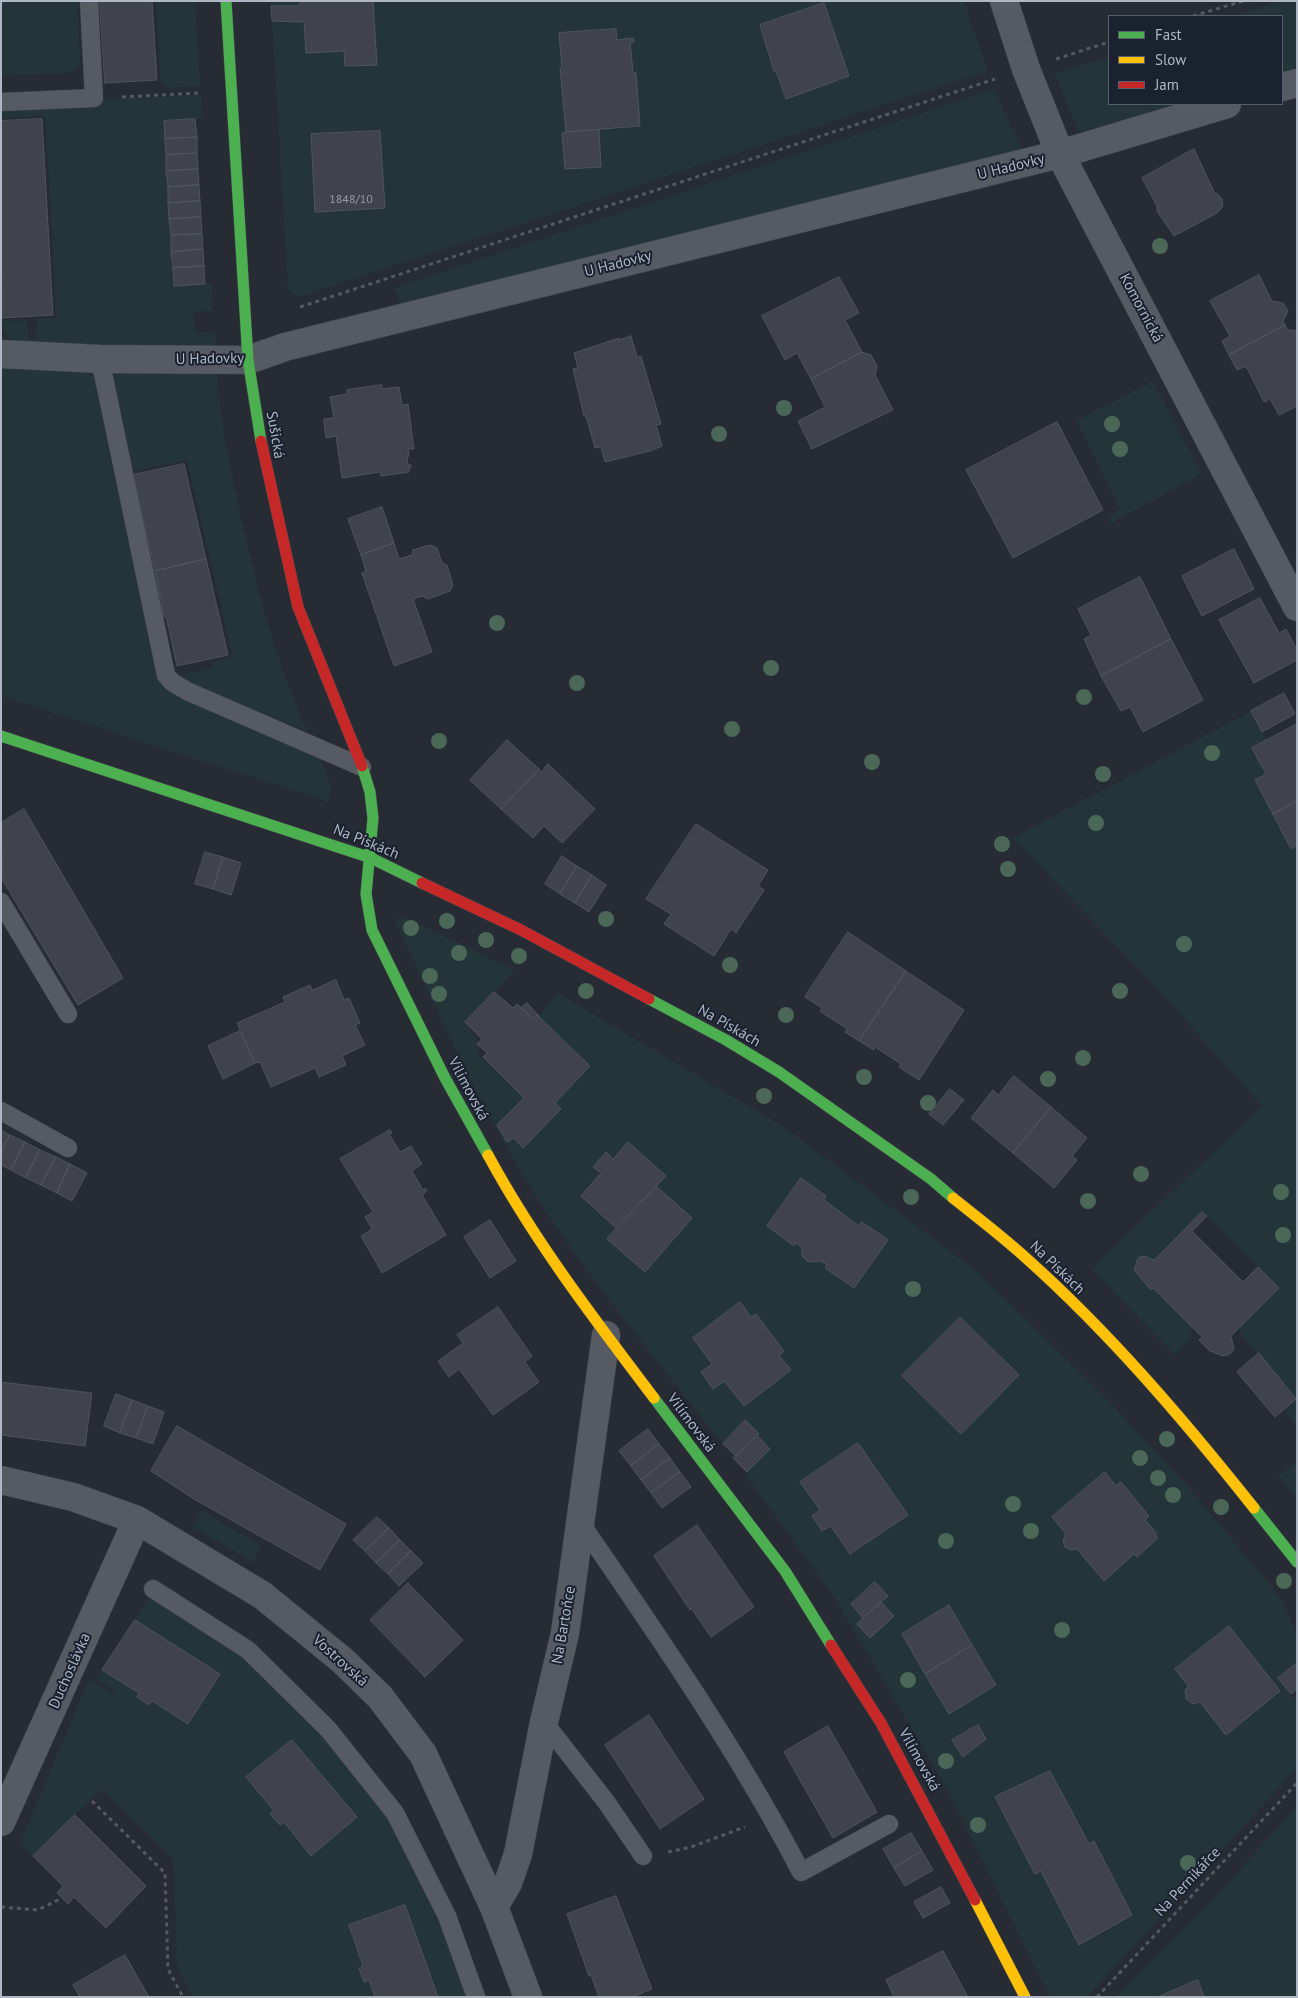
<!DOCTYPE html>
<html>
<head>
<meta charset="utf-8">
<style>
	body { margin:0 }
	#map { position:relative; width:1298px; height:1998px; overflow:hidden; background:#272b34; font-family:"PT Sans",sans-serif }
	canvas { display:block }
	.frame { position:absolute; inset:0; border:2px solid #afb7c7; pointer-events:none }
	.legend { position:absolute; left:1108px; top:15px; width:175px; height:90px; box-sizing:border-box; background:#1a212f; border:1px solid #565d6c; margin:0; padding:6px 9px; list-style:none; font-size:15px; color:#afb7c7 }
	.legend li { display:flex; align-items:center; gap:10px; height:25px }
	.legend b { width:25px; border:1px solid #565d6c }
</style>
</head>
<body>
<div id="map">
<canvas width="1298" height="1998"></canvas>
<div class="frame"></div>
<ul class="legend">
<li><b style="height:6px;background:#4caf50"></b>Fast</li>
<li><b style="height:6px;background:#ffc107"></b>Slow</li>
<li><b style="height:6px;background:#c62828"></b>Jam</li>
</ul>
</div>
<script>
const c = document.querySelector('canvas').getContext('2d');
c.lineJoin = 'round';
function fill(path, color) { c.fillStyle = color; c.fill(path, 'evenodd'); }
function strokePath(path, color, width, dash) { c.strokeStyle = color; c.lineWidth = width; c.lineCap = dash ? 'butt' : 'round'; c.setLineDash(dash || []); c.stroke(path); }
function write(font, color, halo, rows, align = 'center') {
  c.font = font + ' "PT Sans",sans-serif'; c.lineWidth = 4; c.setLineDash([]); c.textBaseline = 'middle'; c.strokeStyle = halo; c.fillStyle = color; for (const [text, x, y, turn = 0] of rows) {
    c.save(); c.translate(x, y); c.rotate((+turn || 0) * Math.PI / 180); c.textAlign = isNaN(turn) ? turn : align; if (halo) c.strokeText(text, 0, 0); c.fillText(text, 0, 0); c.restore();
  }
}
fill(new Path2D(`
	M 1,1 L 77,1 L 80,64 L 75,70 L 66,74 L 1,75 Z
	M 156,1 L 195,1 L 200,86 L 169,88 L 161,83 Z
	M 271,1 L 964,1 L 988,71 L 299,297 L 288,291 Z
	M 1281,1 L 1297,1 L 1297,72 L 1282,76 L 1282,16 L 1234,16 Z
	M 1109,57 L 1109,104 L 1166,104 L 1167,108 L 1079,132 L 1054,73 Z
	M 994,89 L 1022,149 L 401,313 L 395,287 Z
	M 201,95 L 203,118 L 164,121 L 174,286 L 212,283 L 213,311 L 194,312 L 195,333 L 215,332 L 216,350 L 94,348 L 18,342 C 9,338 2,332 1,321 L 27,320 L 29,339 L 36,339 L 37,319 L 57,318 L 45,116 L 1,118 L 1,107 L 11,103 Z
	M 1,357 L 93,364 L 114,460 L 111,461 L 160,679 L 319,755 L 332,788 L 329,802 L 1,696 Z
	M 111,365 L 216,367 C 222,433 236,498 252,562 C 266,621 283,677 308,732 L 186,681 L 179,675 L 213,667 L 212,662 L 232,657 L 231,649 L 187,460 L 130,472 Z
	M 1153,381 L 1202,474 L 1111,523 L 1108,518 L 1120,509 L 1077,421 Z
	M 1251,711 L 1266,740 L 1252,748 L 1266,774 L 1255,780 L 1291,848 L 1297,845 L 1297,1427 L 1284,1410 L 1296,1399 L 1238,1330 L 1279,1288 L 1203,1212 L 1154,1260 L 1142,1256 L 1134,1266 L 1135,1272 L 1193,1328 L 1188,1333 L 1193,1337 L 1175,1355 L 1091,1269 L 1262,1106 L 1156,987 L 1013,838 Z
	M 401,916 L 515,970 L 465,1022 L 477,1039 L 478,1054 L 524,1098 L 497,1125 L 507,1142 L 514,1138 L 524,1147 L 561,1109 L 555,1103 L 590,1067 L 539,1016 L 558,993 L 782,1126 L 977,1271 L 1109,1401 L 1190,1489 L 1282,1600 L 1297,1634 L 1297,1663 L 1278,1678 L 1297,1702 L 1297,1768 L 1087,1997 L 1050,1997 L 945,1785 L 833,1595 L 745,1474 L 770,1448 L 745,1420 L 723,1444 C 650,1351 572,1260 513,1158 C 468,1082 433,1001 395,921 ZM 628,1142 L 666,1176 L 656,1186 L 692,1218 L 645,1272 L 607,1239 L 616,1228 L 581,1197 L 601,1173 L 593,1167 L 605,1153 L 613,1159 ZM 801,1178 L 826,1196 L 824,1200 L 859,1226 L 862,1222 L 887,1240 L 854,1288 L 825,1268 L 827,1265 L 821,1261 L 808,1262 L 802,1256 L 802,1247 L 796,1243 L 794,1245 L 767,1226 ZM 740,1302 L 791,1370 L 744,1406 L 724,1381 L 713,1389 L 701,1372 L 712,1364 L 693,1338 ZM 960,1317 L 1019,1375 L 961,1434 L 902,1377 ZM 858,1443 L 908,1515 L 850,1554 L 831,1526 L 822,1531 L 812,1516 L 820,1510 L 800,1482 ZM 1105,1472 L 1116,1486 L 1121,1483 L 1149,1515 L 1145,1520 L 1157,1534 L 1137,1557 L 1134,1554 L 1104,1581 L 1077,1549 C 1070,1551 1065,1548 1063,1541 L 1066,1534 L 1052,1517 ZM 875,1582 L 881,1602 L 894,1616 L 870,1637 L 857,1624 L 863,1618 L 851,1604 ZM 949,1605 L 996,1685 L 949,1714 L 902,1634 ZM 1229,1626 L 1280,1691 L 1256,1710 L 1200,1702 L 1190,1703 L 1185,1695 L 1188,1686 L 1175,1669 ZM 977,1725 L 986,1739 L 963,1757 L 952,1740 ZM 1051,1772 L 1089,1844 L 1095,1841 L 1132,1915 L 1106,1928 L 1107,1931 L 1080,1945 L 1041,1871 L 1035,1874 L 995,1798 Z
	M 1297,1462 L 1297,1499 L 1278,1475 Z
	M 202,1511 L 261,1545 L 253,1562 L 192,1527 Z
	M 156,1588 L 232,1636 L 385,1792 L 478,1997 L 438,1997 L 405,1905 L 349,1926 L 363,1966 L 359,1968 L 364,1982 L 369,1980 L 375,1997 L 193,1997 L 177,1968 L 173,1859 L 102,1789 L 33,1856 L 20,1843 L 89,1679 L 115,1694 L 116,1691 L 96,1679 L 102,1670 L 139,1693 L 137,1697 L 149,1705 L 152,1701 L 188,1724 L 220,1675 L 135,1620 ZM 292,1740 L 356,1817 L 311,1856 L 284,1822 L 280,1825 L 271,1814 L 274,1811 L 247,1777 Z
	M 1297,1806 L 1297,1997 L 1204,1997 L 1198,1980 L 1158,1997 L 1116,1997 L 1211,1902 Z`), '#24353a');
const building = new Path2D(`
	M 100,1 L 152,1 L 157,80 L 105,83 Z
	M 303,1 L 373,1 L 377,65 L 345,66 L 344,51 L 306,53 L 304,22 L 272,21 L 271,6 L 297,6 Z
	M 824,3 L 849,76 L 786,99 L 776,71 L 774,71 L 760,25 Z
	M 616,29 L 617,40 L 633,38 L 634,42 L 630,42 L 633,72 L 636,73 L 640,126 L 566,132 L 560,68 L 562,68 L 559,33 Z
	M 42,119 L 53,315 L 2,318 L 1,121 Z
	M 195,119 L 197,137 L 165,139 L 164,121 Z
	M 599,130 L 601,167 L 565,169 L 562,133 Z
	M 380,131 L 385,208 L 315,212 L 311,134 Z
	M 197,137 L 197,153 L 166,155 L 165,139 Z
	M 1194,149 L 1215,194 L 1217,193 L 1222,199 L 1223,206 L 1217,213 L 1174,236 L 1157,211 L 1157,206 L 1142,178 Z
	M 197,153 L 198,169 L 166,171 L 166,155 Z
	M 198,169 L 199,185 L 168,187 L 166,171 Z
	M 199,185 L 200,201 L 168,203 L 168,187 Z
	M 200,201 L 201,217 L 169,219 L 168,203 Z
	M 201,217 L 202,234 L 171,235 L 169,219 Z
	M 202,234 L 203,249 L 171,252 L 171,235 Z
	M 203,249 L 204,266 L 173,268 L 171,252 Z
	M 204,266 L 205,284 L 174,286 L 173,268 Z
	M 1259,275 L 1272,301 L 1283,303 L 1288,311 L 1283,321 L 1285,325 L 1229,355 L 1222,341 L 1230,336 L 1210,301 Z
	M 839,277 L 859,313 L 845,320 L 862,352 L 811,379 L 797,353 L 785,360 L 762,316 Z
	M 1285,325 L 1288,330 L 1297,331 L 1297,406 L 1279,415 L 1270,399 L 1264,402 L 1246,366 L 1237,370 L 1229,355 Z
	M 631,336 L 637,357 L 641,356 L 661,424 L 656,425 L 662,446 L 650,451 L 605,462 L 601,447 L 595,448 L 586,416 L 584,416 L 573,369 L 578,368 L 574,353 L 619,338 L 619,340 Z
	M 862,352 L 871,355 L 877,366 L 875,375 L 893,410 L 812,449 L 798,421 L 825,407 L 811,379 Z
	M 382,385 L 382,389 L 399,387 L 402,405 L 408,404 L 414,449 L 408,449 L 409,456 L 407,457 L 408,465 L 411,465 L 411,468 L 409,468 L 409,472 L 381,476 L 380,472 L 342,478 L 336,436 L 326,438 L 324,423 L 324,419 L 334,418 L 330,397 L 347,394 L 347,390 Z
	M 1057,422 L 1103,510 L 1013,558 L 966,470 Z
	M 184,464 L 206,559 L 155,571 L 133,475 Z
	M 382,507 L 394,543 L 361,555 L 348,519 Z
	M 394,543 L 399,559 L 412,555 L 413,550 L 430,545 L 437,548 L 442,563 L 447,565 L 453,585 L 450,591 L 428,599 L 422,596 L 413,599 L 432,652 L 394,666 L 362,573 L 366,571 L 361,555 Z
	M 1234,549 L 1254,589 L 1202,616 L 1182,576 Z
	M 206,559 L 228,655 L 177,666 L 166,616 L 164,617 L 155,571 Z
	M 1140,577 L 1171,639 L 1101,676 L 1084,639 L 1091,635 L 1078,609 Z
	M 1260,598 L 1279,633 L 1286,629 L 1297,650 L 1297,660 L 1254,683 L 1219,620 Z
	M 1171,639 L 1203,700 L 1143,732 L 1130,707 L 1121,711 L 1101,676 Z
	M 1284,693 L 1295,714 L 1262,732 L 1251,711 Z
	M 1297,724 L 1297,801 L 1273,814 L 1255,780 L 1266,774 L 1252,748 Z
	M 507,740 L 539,769 L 501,809 L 470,780 Z
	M 548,764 L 595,809 L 562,843 L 544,826 L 533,838 L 501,809 L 539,769 L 541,772 Z
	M 1297,801 L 1297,845 L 1291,849 L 1273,814 Z
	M 24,809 L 123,978 L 78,1005 L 3,881 L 1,823 Z
	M 696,824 L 768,870 L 758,886 L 764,890 L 736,933 L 731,929 L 714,956 L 664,924 L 671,914 L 646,899 Z
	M 205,852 L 223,857 L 213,889 L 195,884 Z
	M 562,856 L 577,866 L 560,894 L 545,884 Z
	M 223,857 L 241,863 L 231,895 L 213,889 Z
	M 577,866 L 592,875 L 575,903 L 560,894 Z
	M 592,875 L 606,885 L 589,912 L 575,903 Z
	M 848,932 L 906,971 L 859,1041 L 845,1032 L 847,1029 L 820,1011 L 822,1008 L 805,997 Z
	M 906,971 L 964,1010 L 919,1080 L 899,1067 L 901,1064 L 875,1047 L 874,1050 L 859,1041 Z
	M 336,980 L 344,1000 L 349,998 L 360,1023 L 355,1025 L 365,1045 L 342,1056 L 346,1065 L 319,1077 L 315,1068 L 271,1087 L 260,1062 L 255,1063 L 237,1023 L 285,1002 L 283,997 L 310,985 L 312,990 Z
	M 494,992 L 513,1008 L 517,1004 L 533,1019 L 537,1015 L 590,1066 L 555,1103 L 561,1109 L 523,1148 L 514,1138 L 507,1142 L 497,1125 L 524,1098 L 483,1057 L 487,1053 L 477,1044 L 482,1039 L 465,1022 Z
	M 527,1003 L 539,1016 L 539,1017 L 537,1015 L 533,1019 L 521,1008 Z
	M 240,1031 L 255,1063 L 223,1079 L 208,1046 Z
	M 1014,1076 L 1051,1107 L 1013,1153 L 971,1118 L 993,1090 L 998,1095 Z
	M 950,1089 L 964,1100 L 943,1125 L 929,1114 Z
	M 1051,1107 L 1087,1138 L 1072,1156 L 1077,1160 L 1054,1188 L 1013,1153 Z
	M 1,1130 L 10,1135 L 1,1152 Z
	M 390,1130 L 392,1133 L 389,1134 L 400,1152 L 411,1146 L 422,1164 L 412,1171 L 423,1190 L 425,1188 L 427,1191 L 422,1195 L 446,1235 L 382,1273 L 361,1236 L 372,1229 L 365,1217 L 373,1212 L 340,1159 Z
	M 10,1135 L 25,1142 L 11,1170 L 1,1165 L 1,1152 Z
	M 25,1142 L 40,1150 L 26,1178 L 11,1170 Z
	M 628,1142 L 666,1176 L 616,1228 L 581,1196 L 601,1173 L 593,1167 L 606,1152 L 613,1159 Z
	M 40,1150 L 56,1157 L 41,1185 L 26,1178 Z
	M 56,1157 L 70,1164 L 57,1193 L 41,1185 Z
	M 70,1164 L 87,1173 L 72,1201 L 57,1193 Z
	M 801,1178 L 826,1196 L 824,1200 L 859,1226 L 862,1222 L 888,1240 L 854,1288 L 825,1268 L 827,1265 L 821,1261 L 808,1262 L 802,1256 L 802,1247 L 796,1243 L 794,1246 L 767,1226 Z
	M 656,1186 L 692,1218 L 645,1272 L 607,1239 Z
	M 1202,1212 L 1207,1216 L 1192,1231 L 1243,1282 L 1258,1267 L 1279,1288 L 1231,1336 L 1234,1349 L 1230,1354 L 1223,1356 L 1210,1351 L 1199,1340 L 1202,1337 L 1153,1288 L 1151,1290 L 1134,1270 L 1138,1258 L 1144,1256 L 1154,1260 Z
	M 490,1220 L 516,1261 L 490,1278 L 464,1237 Z
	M 740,1302 L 751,1317 L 756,1314 L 784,1351 L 779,1355 L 791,1370 L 744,1406 L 724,1381 L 713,1389 L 701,1372 L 712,1364 L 693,1338 Z
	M 498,1307 L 532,1356 L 525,1362 L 539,1382 L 493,1415 L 459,1369 L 449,1377 L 438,1361 L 463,1343 L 457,1335 Z
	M 960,1317 L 1019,1375 L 961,1434 L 902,1376 Z
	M 1259,1353 L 1296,1399 L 1275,1417 L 1237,1372 Z
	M 1,1382 L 92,1393 L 85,1446 L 1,1435 Z
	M 116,1394 L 132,1400 L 120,1433 L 104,1426 Z
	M 132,1400 L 148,1406 L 136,1438 L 120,1433 Z
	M 148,1406 L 164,1412 L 153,1444 L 136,1438 Z
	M 745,1420 L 759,1434 L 736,1456 L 723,1444 Z
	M 177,1426 L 346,1524 L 320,1570 L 194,1499 L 151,1471 Z
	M 648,1429 L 659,1444 L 631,1466 L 619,1451 Z
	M 757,1435 L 770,1449 L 747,1472 L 733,1458 Z
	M 858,1443 L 908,1515 L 850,1554 L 831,1526 L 822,1531 L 812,1516 L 820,1510 L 800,1482 Z
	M 659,1444 L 670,1458 L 641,1480 L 631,1466 Z
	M 670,1458 L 680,1472 L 651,1493 L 641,1480 Z
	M 680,1472 L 691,1487 L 662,1508 L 651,1493 Z
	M 1105,1472 L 1116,1486 L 1121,1482 L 1149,1516 L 1145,1520 L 1157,1534 L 1155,1535 L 1158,1538 L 1137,1557 L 1134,1554 L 1104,1581 L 1077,1549 L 1070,1550 L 1065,1547 L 1063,1541 L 1066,1534 L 1052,1517 Z
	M 377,1517 L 389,1528 L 365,1551 L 353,1540 Z
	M 697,1525 L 754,1607 L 711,1637 L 691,1608 L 690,1610 L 654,1556 Z
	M 389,1528 L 400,1540 L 376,1563 L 365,1551 Z
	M 400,1540 L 411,1551 L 388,1574 L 376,1563 Z
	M 411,1551 L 423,1563 L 399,1586 L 388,1574 Z
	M 875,1582 L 888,1596 L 863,1618 L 851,1604 Z
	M 408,1583 L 463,1640 L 425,1677 L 370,1620 Z
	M 881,1602 L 894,1616 L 870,1638 L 857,1624 Z
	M 949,1605 L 972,1645 L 925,1674 L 902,1634 Z
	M 135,1620 L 220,1674 L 188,1724 L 152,1701 L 149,1705 L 137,1697 L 139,1693 L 102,1670 Z
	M 1229,1626 L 1280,1691 L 1226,1735 L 1200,1702 L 1193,1704 L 1186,1699 L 1185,1691 L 1188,1686 L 1175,1669 Z
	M 972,1645 L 996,1685 L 949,1714 L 925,1674 Z
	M 1297,1663 L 1297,1689 L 1291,1694 L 1278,1678 Z
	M 649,1715 L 704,1799 L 660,1829 L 605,1745 Z
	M 978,1725 L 986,1739 L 963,1757 L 952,1740 Z
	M 828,1726 L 877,1812 L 833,1838 L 784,1752 Z
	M 292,1740 L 357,1817 L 311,1856 L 284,1822 L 280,1825 L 270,1814 L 274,1811 L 246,1777 Z
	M 1050,1771 L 1089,1844 L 1094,1841 L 1132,1915 L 1079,1945 L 1041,1871 L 1035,1874 L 995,1797 Z
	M 75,1815 L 146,1886 L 106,1928 L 74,1897 L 68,1904 L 57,1893 L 63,1886 L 33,1856 Z
	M 911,1833 L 922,1851 L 894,1868 L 883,1849 Z
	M 922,1851 L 933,1870 L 905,1886 L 894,1868 Z
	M 941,1887 L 950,1903 L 923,1918 L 914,1902 Z
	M 616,1896 L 652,1989 L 632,1997 L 599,1997 L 591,1975 L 589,1976 L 567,1914 Z
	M 405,1905 L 438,1997 L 375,1997 L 369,1980 L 364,1982 L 359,1968 L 363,1966 L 349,1925 Z
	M 943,1951 L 968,1997 L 894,1997 L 886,1980 Z
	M 125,1955 L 149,1997 L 80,1997 L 73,1985 Z
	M 1198,1980 L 1204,1997 L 1158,1997 Z`);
fill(building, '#40434c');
strokePath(building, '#4e535c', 1);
const lane = new Path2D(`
	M 1,102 L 94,98 L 89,1
	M 100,359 L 166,675 L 172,682 L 187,691 L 362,767
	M 1,902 L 68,1014
	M 1,1111 L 68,1148
	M 580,1522 C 658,1636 737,1749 801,1872 L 889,1824
	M 153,1589 L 248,1650 L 328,1729 L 395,1813 L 447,1916 L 476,1997
	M 544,1722 L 607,1803 L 643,1856`);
const street = new Path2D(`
	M 1004,1 L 1026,69 L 1060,154 L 1297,607
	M 1282,87 L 1297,83
	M 1,354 L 100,359 L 248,360 L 285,347 L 1060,154 L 1227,104
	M 1,1480 L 73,1497 L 137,1520 L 262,1595 L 342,1660 L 380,1697 L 423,1754 L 494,1907 L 528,1997
	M 1,1822 L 137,1520
	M 494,1907 L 508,1883 L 518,1854 L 544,1722 L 565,1633 L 606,1335`);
const fast = new Path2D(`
	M 226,1 L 248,360 L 261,441
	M 1,736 L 371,858 L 422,883
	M 362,766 L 370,792 L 373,818 L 366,894 L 372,930 L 445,1078 L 488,1155
	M 649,999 L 726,1040 L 779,1072 L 931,1179 L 953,1198
	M 654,1398 L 785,1571 L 831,1645
	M 1254,1508 L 1297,1562`);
const slow = new Path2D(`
	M 488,1155 C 535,1242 595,1320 654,1398
	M 953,1198 C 978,1218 1003,1237 1026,1258 C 1110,1333 1184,1420 1254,1508
	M 975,1900 L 1025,1997`);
const jam = new Path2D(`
	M 261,441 L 298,607 L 362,766
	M 422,883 L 521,930 L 649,999
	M 831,1645 L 881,1723 L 975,1900`);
strokePath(lane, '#42464d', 19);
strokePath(street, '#42464d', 29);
strokePath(fast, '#42464d', 12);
strokePath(slow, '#42464d', 12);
strokePath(jam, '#42464d', 12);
strokePath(new Path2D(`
	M 1193,16 L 1243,1
	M 1056,59 L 1109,42
	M 122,97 L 198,93
	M 300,307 L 995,79
	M 92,1801 L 165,1873 L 168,1969 L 183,1997
	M 668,1852 L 691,1847 L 745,1827
	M 1,1907 L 38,1910 L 62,1898
	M 1097,1997 L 1297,1783`), '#535960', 3, [4, 4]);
strokePath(lane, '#565a62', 18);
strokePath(street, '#565a62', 28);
strokePath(fast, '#4caf50', 11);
strokePath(slow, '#ffc107', 11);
strokePath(jam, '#c62828', 11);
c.fillStyle = '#4a6758';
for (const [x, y] of [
	[1160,246],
	[784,408],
	[1112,424],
	[719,434],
	[1120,449],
	[497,623],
	[771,668],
	[577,683],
	[1084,697],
	[732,729],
	[439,741],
	[1212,753],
	[872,762],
	[1103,774],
	[1096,823],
	[1002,844],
	[1008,869],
	[606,919],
	[447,921],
	[411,928],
	[486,940],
	[1184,944],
	[459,953],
	[519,956],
	[730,965],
	[430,976],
	[586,991],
	[1120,991],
	[439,994],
	[786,1015],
	[1083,1058],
	[864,1077],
	[1048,1079],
	[764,1096],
	[928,1103],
	[1141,1174],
	[1281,1192],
	[911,1197],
	[1088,1201],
	[1283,1235],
	[913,1289],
	[1167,1439],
	[1140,1458],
	[1158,1478],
	[1173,1495],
	[1013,1504],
	[1221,1507],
	[1031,1531],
	[946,1541],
	[1284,1581],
	[1062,1630],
	[908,1680],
	[946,1761],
	[978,1825],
	[1188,1863]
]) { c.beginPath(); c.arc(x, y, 8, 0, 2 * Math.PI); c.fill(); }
write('12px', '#939aa8', null, [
	["1848/10",351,200]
]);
write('15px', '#afb7c7', '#1a212f', [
	["U Hadovky",1011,167,-14],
	["U Hadovky",618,264,-14],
	["Komornická",1141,308,62],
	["U Hadovky",210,359,-1],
	["Sušická",275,435,80],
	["Na Pískách",366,842,22],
	["Na Pískách",729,1026,30],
	["Vilímovská",468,1089,62],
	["Na Pískách",1057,1268,44],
	["Vilímovská",691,1423,53],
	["Na Bartoňce",564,1625,-80],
	["Vostrovská",340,1661,42],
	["Duchoslávka",70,1671,-66],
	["Vilímovská",919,1760,61],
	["Na Pernikářce",1188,1882,-47]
]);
</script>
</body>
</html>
